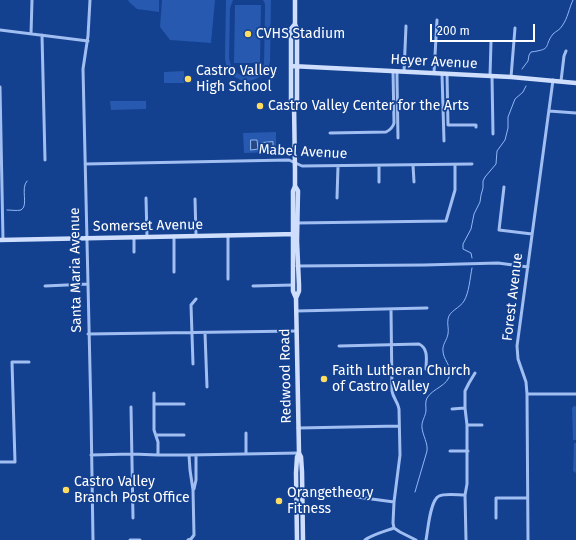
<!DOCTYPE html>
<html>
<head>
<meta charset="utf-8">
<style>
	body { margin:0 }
	#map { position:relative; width:576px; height:540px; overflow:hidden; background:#144090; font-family:"Fira Sans",sans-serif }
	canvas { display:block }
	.scale { position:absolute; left:430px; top:24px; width:105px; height:18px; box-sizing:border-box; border:2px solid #fff; border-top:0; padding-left:5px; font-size:12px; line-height:14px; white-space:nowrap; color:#fff; -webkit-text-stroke:3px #144090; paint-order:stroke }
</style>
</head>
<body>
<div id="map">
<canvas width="576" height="540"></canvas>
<div class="scale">200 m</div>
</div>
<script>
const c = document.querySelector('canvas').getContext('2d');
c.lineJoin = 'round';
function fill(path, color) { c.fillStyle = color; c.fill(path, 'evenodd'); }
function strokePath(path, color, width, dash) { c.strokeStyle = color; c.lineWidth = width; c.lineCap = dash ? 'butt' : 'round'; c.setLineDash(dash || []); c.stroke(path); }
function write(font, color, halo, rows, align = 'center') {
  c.font = font + ' "Fira Sans",sans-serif'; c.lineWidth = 3.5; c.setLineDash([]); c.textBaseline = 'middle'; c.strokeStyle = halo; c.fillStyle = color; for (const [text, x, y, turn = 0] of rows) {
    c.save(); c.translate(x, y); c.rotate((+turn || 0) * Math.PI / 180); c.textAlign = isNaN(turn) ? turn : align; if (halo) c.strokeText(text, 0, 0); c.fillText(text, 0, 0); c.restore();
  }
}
fill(new Path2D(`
	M 128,0 L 159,0 L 159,12 L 137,9 L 129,2 Z
	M 162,0 L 215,0 L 211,43 L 170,40 L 160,27 Z
	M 226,0 L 233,0 L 230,8 L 229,58 C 232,79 255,83 264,64 L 265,10 L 265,4 L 263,0 L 271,0 L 270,62 C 262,89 227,86 225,58 Z
	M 235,5 L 261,5 L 260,63 L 234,63 Z
	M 184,71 L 184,83 L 164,83 L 164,72 Z
	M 110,101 L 146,101 L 146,109 L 111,110 Z
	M 276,132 L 276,152 L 244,153 L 243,133 Z
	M 574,406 L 576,406 L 576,440 L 573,440 L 572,408 Z
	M 574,443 L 576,443 L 576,473 L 573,471 Z`), '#2659af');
const water = new Path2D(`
	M 251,140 L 257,140 L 258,149 L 251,150 Z
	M 273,142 L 273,149 L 261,149 L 261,143 Z`);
fill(water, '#264782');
strokePath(water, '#92b8f4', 1);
strokePath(new Path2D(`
	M 522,69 L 528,61 L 529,55 L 531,52 C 553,49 543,47 553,34 C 556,31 560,30 562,26 C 568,18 569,8 573,0
	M 7,210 C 11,210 17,211 21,210 C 29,206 20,188 27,181
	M 472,258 L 471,253 L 463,249 L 463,244 L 471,229 L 474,214 L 480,202 L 481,195 L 483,188 L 483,181 L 485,177 L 496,164 L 497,151 L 505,140 L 508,128 L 508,117 L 515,99 L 523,92 L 526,86
	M 415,492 L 427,451 C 428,443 423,436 422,428 C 421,421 426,416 426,410 C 426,406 425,402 427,398 C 433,388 448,386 450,374 C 451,365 443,359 443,351 C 442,345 447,340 448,334 C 449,329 447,324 448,319 C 449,311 460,308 464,301 C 469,293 470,278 472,268`), '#92b8f4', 1);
strokePath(new Path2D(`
	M 90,0 L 88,36 L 83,69 L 91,413 L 93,540
	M 0,30 L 88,41
	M 31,34 L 32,0
	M 42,35 L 45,160
	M 397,71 L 397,79 L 398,138
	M 404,72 L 406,26
	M 434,73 L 437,20
	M 442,74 L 444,141
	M 447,74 L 448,125 L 476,125 L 476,127
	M 490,76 L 491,42
	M 492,76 L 493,134
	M 511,77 L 515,28
	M 561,81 L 564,56 L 566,51
	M 0,87 L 3,240
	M 549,111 L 576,113
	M 330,133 L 386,132 C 390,130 393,127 394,123 L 393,71
	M 85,164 L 289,160 L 302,166 L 472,164
	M 413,165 L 414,182
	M 379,166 L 379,182
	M 504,187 L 499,230 L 532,234
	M 146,198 L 147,237
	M 337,198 L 338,166
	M 195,199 L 196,235
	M 296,223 L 446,221 L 455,190 L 455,165
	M 228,235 L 228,279
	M 174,236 L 174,272
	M 134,237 L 134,252
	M 297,266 L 424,265 L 498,263 L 528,267
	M 45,286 L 88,284
	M 253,286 L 293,285
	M 391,309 L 392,391 C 393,398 398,402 399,409 L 400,455 L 394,502 L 393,523 L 394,528 L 400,532 L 416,540
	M 296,311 L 427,308
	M 205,333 L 207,387
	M 88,334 L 297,331
	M 339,346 L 419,344 C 429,349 426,360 426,369
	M 193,364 L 191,305 L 196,299
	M 154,393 L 154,430 L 158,442 L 158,455
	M 527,394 L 576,394
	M 154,404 L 184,404
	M 131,407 L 133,518
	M 452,409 L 465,408
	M 467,425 L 482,425
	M 298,428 L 399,426
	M 246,433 L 246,454
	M 156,435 L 184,435
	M 450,451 L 468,451
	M 91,455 L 132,454 L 158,455 L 189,455 L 299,453
	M 0,462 L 15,462 L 12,362 L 29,362
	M 194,489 L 196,480 L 196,455
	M 357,497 L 394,502
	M 496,518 L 496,498 L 527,498
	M 130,540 L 140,540
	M 188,540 L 191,539 L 194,535 L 193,490 L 190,470 L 189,455
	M 365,540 C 371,535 386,531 394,528
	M 426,540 C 428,530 430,500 439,496 C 445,493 458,495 465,495
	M 466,540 L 465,495 L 467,484 L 467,425 L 465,408 L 465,391 L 469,383 L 475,373
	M 528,540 L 527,394 L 526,382 L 518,359 L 517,346 L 553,80`), '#a0bef1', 3);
strokePath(new Path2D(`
	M 295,0 L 295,24 L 297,29 L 297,100 L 294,103 L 295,171 L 295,186 L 293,191 L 293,291 L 296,298 L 299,453 L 297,457 L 296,473 L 297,540
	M 291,66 L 511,77 L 576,83
	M 294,103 L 291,100 L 291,29 L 295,24
	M 295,186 L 298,191 L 297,241 L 299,285 L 299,291 L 296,298
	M 0,240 L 297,234
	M 299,453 L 301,457 L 302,472 L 303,540`), '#cedefc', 4.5);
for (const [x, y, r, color] of [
	[248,34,4,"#ffdd60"],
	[188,79,4,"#ffdd60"],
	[260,106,4,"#ffdd60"],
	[324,379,4,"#ffdd60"],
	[66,490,4,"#ffdd60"],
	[279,501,4,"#ffdd60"]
]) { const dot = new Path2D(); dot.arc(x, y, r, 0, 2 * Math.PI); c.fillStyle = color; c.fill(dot); strokePath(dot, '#144090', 1.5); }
write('14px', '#fff', '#144090', [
	["CVHS Stadium",256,34],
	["Castro Valley",196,71],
	["High School",196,87],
	["Castro Valley Center for the Arts",268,106],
	["Faith Lutheran Church",332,371],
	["of Castro Valley",332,387],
	["Castro Valley",74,482],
	["Branch Post Office",74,498],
	["Orangetheory",287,493],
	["Fitness",287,509]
], 'left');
write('14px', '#fff', '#144090', [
	["Heyer Avenue",434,62,3],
	["Mabel Avenue",303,152,3],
	["Somerset Avenue",148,226,-1],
	["Santa Maria Avenue",76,270,-91],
	["Forest Avenue",513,297,-83],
	["Redwood Road",286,376,-91]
]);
</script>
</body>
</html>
